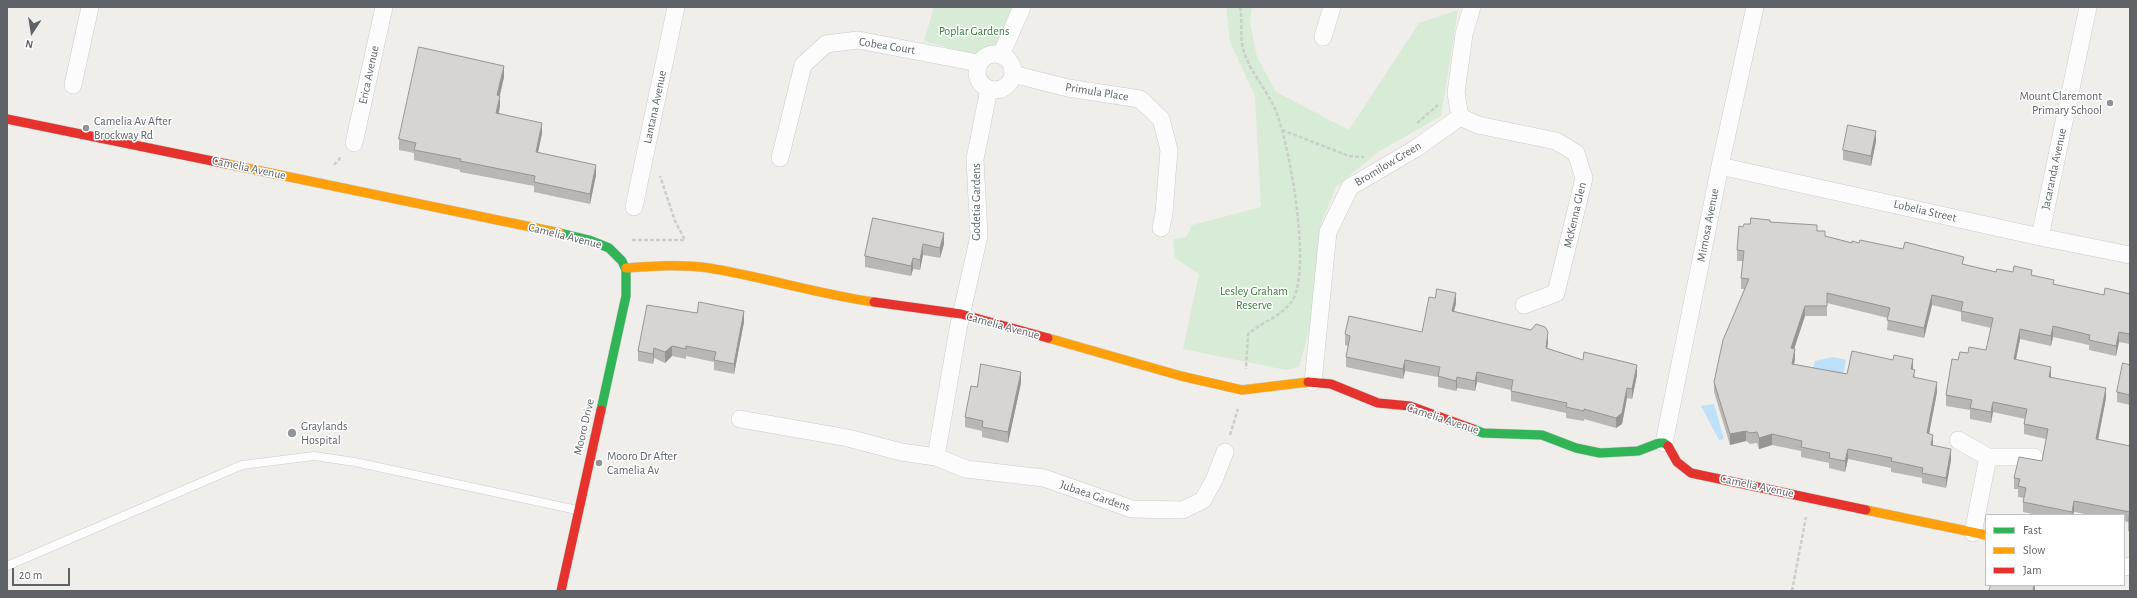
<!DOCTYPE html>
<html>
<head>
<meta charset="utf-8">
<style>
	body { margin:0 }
	#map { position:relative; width:2137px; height:598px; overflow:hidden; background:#efeeea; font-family:"Alegreya Sans",sans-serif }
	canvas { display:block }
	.frame { position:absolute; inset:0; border:8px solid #5f6368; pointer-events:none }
	.legend { position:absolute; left:1985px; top:514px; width:140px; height:72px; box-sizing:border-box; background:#fff; border:1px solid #bfc1c3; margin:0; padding:5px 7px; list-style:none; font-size:12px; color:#5f6368 }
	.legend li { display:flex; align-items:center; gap:8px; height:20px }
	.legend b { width:20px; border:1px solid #bfc1c3 }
	.north { position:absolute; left:12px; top:12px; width:40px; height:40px; -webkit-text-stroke:3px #fff; paint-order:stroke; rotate:192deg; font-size:11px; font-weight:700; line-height:16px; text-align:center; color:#5f6368 }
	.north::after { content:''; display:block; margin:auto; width:14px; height:18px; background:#5f6368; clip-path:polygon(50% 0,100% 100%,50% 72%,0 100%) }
	.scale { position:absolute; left:12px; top:568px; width:58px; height:18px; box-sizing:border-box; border:2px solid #5f6368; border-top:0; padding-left:5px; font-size:12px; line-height:14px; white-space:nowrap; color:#5f6368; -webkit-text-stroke:3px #fff; paint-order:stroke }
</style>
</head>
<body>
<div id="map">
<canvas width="2137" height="598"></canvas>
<div class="frame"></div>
<ul class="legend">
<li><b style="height:5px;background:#30b455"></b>Fast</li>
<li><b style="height:5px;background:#ff9f0a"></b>Slow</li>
<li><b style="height:5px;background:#e5322d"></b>Jam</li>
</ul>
<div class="north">N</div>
<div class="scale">20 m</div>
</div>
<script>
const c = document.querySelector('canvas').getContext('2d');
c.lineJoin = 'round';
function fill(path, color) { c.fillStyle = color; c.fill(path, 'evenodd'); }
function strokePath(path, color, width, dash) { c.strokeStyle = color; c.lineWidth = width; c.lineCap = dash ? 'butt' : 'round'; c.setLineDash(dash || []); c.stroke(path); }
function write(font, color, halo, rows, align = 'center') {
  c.font = font + ' "Alegreya Sans",sans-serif'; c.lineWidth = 3; c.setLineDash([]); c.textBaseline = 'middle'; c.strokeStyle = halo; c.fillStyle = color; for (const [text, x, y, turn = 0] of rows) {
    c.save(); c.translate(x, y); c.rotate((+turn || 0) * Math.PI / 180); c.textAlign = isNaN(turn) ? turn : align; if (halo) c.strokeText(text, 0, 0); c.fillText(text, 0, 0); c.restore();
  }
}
fill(new Path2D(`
	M 934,7 L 1018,7 L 1005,46 L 975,55 L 924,41 Z
	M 1226,7 L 1252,7 L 1250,23 L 1257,57 L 1276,92 L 1349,130 L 1419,23 L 1458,10 L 1441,116 L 1378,152 L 1336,187 L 1321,224 L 1311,323 L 1299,367 L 1286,370 L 1183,349 L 1199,274 L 1175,258 L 1173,239 L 1186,237 L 1192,225 L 1261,207 L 1255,96 L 1230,42 Z`), '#d8ebd6');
fill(new Path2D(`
	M 1833,357 L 1846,360 L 1843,376 L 1813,369 L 1815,361 Z
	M 1714,404 L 1724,439 L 1719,440 L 1701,406 Z`), '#bfe0f9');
const lane = new Path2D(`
	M 7,566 L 242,465 L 314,456 L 355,462 L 577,510`);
const street = new Path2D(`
	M 1323,37 L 1332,7
	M977 72a18 18 0 1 1 36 0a18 18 0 1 1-36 0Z
	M 1001,55 L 1022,7
	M 1013,74 L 1068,88 L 1140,99 L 1161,119 L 1169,150 L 1164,213 L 1161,228
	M 73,85 L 90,7
	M 1460,117 L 1478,125 L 1556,141 L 1576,153 L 1584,178 L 1556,293 L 1524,305
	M 354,143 L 384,7
	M 780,158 L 803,65 L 826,44 L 858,40 L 978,63
	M 1720,166 L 2040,237 L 2130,255
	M 634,207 L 676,7
	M 2040,237 L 2088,7
	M 1313,382 L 1328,232 L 1350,187 L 1415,149 L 1460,117 L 1456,93 L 1464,34 L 1472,7
	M 740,419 L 848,438 L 901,452 L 936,457 L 966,469 L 1044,478 L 1132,509 L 1183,510 L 1203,500 L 1214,480 L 1225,452
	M 1958,440 L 1988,457
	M 1664,443 L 1720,166 L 1755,7
	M 936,457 L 958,329 L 979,236 L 975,159 L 989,89
	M 1973,533 L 1988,457 L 2034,457
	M 2124,566 L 2130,567`);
const fast = new Path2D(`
	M 560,233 L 589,240 L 609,248 L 622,261 L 626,270 L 626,296 L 601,410
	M 1473,429 L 1483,433 L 1542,435 L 1576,448 L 1600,453 L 1638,451 L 1659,443 L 1664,443 L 1668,446`);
const slow = new Path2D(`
	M 227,164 L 560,233
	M 626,268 C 654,266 681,264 709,268 C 764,277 818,294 874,302
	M 1048,338 L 1181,376 L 1242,390 L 1308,382
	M 1866,510 L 1986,535`);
const jam = new Path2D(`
	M 7,119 L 227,164
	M 874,302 L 961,314 L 1048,338
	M 1308,382 L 1331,384 L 1378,403 L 1410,406 L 1473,429
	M 1668,446 L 1677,462 L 1691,473 L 1866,510
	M 561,591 L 601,410`);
strokePath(lane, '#cbcccc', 9);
strokePath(street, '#cbcccc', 18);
strokePath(fast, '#cacacb', 10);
strokePath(slow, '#cacacb', 10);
strokePath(jam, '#cacacb', 10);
strokePath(new Path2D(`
	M 1240,7 C 1243,21 1239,38 1244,52 C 1251,74 1269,92 1277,114 C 1290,149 1312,270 1292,301 C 1281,317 1262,322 1248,334 L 1246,369
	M 1417,123 L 1439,104
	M 1282,130 L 1349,156 L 1364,157
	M 334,165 L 342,156
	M 632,240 L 685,240 L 675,221 L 660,176
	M 1230,435 L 1238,409
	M 1792,591 L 1806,517`), '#cacfcc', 2.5, [4, 2]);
strokePath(lane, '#fdfcfc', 8);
strokePath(street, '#fdfcfc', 17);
strokePath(fast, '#30b455', 9);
strokePath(slow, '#ff9f0a', 9);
strokePath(jam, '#e5322d', 9);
fill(new Path2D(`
	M 504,77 L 500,96 L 500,106 L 499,113 L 542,133 L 538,152 L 596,175 L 590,204 L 534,192 L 534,186 L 460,172 L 460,170 L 414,160 L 414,153 L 399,150 L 399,139 Z
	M 1876,141 L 1871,166 L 1843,160 L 1843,150 Z
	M 873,218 L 944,244 L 940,258 L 923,255 L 920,270 L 913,269 L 911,276 L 865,267 L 865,256 Z
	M 1770,222 L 1817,231 L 1825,236 L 1852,243 L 1859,243 L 1964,264 L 1996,272 L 2032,275 L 2054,284 L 2104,295 L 2130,294 L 2130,344 L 2119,342 L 2116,356 L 2089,350 L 2089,345 L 2053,337 L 2051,346 L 2020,339 L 2016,359 L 2051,378 L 2106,398 L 2098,440 L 2130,446 L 2130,532 L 2128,531 L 2128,522 L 2124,521 L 2124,515 L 2091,515 L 2074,512 L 2073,515 L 2037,515 L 2023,512 L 2023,502 L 2024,498 L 2018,497 L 2018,489 L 2014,489 L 2014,478 L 2042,461 L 2046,439 L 2024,434 L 2024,424 L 2025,419 L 1993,412 L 1991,423 L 1970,419 L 1970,410 L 1946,406 L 1946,395 L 1958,360 L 1968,353 L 1986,350 L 1991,328 L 1961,321 L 1961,312 L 1932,305 L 1924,338 L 1887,330 L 1888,318 L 1827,303 L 1827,316 L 1805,316 L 1794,349 L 1795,359 L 1794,364 L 1847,374 L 1913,369 L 1915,377 L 1937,392 L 1929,434 L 1933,446 L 1951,460 L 1946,488 L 1922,483 L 1922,478 L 1891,472 L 1891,468 L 1848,459 L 1845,472 L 1829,468 L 1829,463 L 1801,457 L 1801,451 L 1772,445 L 1759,449 L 1757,443 L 1750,444 L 1746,441 L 1730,445 L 1714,392 L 1714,382 L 1744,289 L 1741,289 L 1741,278 L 1743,261 L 1737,261 L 1737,250 L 1743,227 L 1750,224 Z
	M 1456,303 L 1454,311 L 1548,342 L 1547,348 L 1583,360 L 1637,375 L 1632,399 L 1627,398 L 1622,424 L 1616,428 L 1584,419 L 1584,421 L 1566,418 L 1566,413 L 1511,401 L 1511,390 L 1477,382 L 1475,391 L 1457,388 L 1456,391 L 1438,387 L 1438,377 L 1405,371 L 1403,379 L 1346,367 L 1346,357 L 1348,346 L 1345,345 L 1345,334 L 1422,332 Z
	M 744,322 L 734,374 L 714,370 L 714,362 L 686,356 L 686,359 L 672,356 L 665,363 L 654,358 L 653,364 L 638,361 L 638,351 Z
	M 2130,365 L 2130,405 L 2117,402 L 2117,392 Z
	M 1021,383 L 1008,443 L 982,437 L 982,431 L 965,427 L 965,417 L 977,387 Z`), '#b8b7b5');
fill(new Path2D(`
	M 504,66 L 504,77 L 497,106 L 497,95 Z
	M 500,96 L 500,106 L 496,123 L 496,113 Z
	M 542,123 L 542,133 L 536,162 L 536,152 Z
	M 1876,131 L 1876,141 L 1871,166 L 1871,156 Z
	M 596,165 L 596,175 L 590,204 L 590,194 Z
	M 944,233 L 944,244 L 940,258 L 940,248 Z
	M 923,244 L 923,255 L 920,270 L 920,260 Z
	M 913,258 L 913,269 L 911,276 L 911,266 Z
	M 1456,293 L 1456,303 L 1452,321 L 1452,311 Z
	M 1932,295 L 1932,305 L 1924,338 L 1924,328 Z
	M 1805,306 L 1805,316 L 1791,358 L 1791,348 Z
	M 744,311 L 744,322 L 734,374 L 734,364 Z
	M 2053,326 L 2053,337 L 2051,346 L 2051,336 Z
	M 2020,329 L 2020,339 L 2014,369 L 2014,359 Z
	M 1548,332 L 1548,342 L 1546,358 L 1546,348 Z
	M 2119,332 L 2119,342 L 2116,356 L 2116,346 Z
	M 672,346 L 672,356 L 665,363 L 665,352 Z
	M 654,348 L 654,358 L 653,364 L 653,354 Z
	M 1795,349 L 1795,359 L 1792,374 L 1792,364 Z
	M 1913,359 L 1913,369 L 1911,369 Z
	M 1405,360 L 1405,371 L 1403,379 L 1403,369 Z
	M 1637,365 L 1637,375 L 1632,399 L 1632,389 Z
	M 2051,367 L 2051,378 L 2049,377 Z
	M 1021,372 L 1021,383 L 1008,443 L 1008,432 Z
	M 1477,372 L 1477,382 L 1475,391 L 1475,381 Z
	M 1457,377 L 1457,388 L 1456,391 L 1456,381 Z
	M 1937,382 L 1937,392 L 1927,444 L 1927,433 Z
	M 1627,388 L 1627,398 L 1622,424 L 1616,428 L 1616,418 Z
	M 2106,388 L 2106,398 L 2096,450 L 2096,439 Z
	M 1993,402 L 1993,412 L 1991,423 L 1991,412 Z
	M 1746,431 L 1746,441 L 1730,445 L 1730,434 Z
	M 1772,434 L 1772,445 L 1759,449 L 1759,438 Z
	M 1933,435 L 1933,445 L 1931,456 L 1931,445 Z
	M 1848,449 L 1848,459 L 1845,472 L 1845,461 Z
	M 1951,449 L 1951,460 L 1946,488 L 1946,478 Z
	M 2074,501 L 2074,512 L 2073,515 L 2072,515 Z
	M 2034,585 L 2035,585 L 2035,591 L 2033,591 Z`), '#969594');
const building = new Path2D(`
	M 419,47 L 504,66 L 497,95 L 500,96 L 496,113 L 542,123 L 536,152 L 596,165 L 590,194 L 534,182 L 535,176 L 460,161 L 461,159 L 414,150 L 416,143 L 399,139 Z
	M 1848,125 L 1876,131 L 1871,156 L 1843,150 Z
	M 873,218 L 944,233 L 940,248 L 923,244 L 920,260 L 913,258 L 911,266 L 865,256 Z
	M 1751,218 L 1770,220 L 1770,222 L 1817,225 L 1817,231 L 1825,231 L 1825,236 L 1852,243 L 1852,241 L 1859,243 L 1860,240 L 1903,249 L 1905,242 L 1964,257 L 1962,264 L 1996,272 L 1997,269 L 2013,272 L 2014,266 L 2032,270 L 2031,275 L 2054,280 L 2053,284 L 2104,295 L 2105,288 L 2130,294 L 2130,334 L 2119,332 L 2116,346 L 2089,340 L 2090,335 L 2053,326 L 2051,336 L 2020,329 L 2014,359 L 2051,367 L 2049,377 L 2106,388 L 2096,439 L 2130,446 L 2130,521 L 2128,521 L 2130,512 L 2074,501 L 2072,512 L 2023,502 L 2026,488 L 2018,486 L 2020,479 L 2014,478 L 2019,457 L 2042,461 L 2048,429 L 2024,424 L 2027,409 L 1993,402 L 1991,412 L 1970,408 L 1972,400 L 1946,395 L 1952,359 L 1958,360 L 1960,352 L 1968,353 L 1969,347 L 1986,350 L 1993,318 L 1961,311 L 1963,302 L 1932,295 L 1924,328 L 1887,320 L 1890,308 L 1827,293 L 1827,306 L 1805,306 L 1791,348 L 1795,349 L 1792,364 L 1847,374 L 1852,351 L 1893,360 L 1894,355 L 1913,359 L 1911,369 L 1915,370 L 1913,377 L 1937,382 L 1927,433 L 1933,435 L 1931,445 L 1951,449 L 1946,478 L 1922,473 L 1923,468 L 1891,461 L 1892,458 L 1848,449 L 1845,461 L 1829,458 L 1830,453 L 1801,447 L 1802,441 L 1772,434 L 1759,438 L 1757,432 L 1750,433 L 1746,431 L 1730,434 L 1714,382 L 1723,340 L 1749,279 L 1741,278 L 1744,251 L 1737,250 L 1739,226 L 1743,227 L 1744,224 L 1750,224 Z
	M 1437,289 L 1456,293 L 1452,311 L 1531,330 L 1536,324 L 1545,327 L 1548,332 L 1546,348 L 1583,360 L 1584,352 L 1637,365 L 1632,389 L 1627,388 L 1622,413 L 1616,418 L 1584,409 L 1584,411 L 1566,407 L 1567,403 L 1511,391 L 1513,380 L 1477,372 L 1475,381 L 1457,377 L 1456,381 L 1438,376 L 1440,367 L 1405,360 L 1403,369 L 1346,357 L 1350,336 L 1345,334 L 1349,316 L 1422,332 L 1429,297 L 1435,298 Z
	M 699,302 L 744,311 L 734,364 L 714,360 L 716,352 L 686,346 L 686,349 L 672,346 L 665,352 L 654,348 L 653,354 L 638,351 L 647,305 L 697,313 Z
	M 2123,363 L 2130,365 L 2130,395 L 2117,392 Z
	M 981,364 L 1021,372 L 1008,432 L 982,427 L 983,421 L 965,417 L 971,386 L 977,387 Z
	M 1991,585 L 2034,585 L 2033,591 L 1989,591 Z`);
fill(building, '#d6d5d3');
strokePath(building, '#969594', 1);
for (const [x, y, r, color] of [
	[2110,103,4,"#919496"],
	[86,128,4,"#919496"],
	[292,433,5,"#919496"],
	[599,463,4,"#919496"]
]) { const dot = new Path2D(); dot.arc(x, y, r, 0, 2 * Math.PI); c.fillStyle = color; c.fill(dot); strokePath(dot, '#fff', 1.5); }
write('12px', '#348238', '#fff', [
	["Poplar Gardens",974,31],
	["Lesley Graham",1254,291],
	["Reserve",1254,305]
]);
write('12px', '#5f6368', '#fff', [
	["Cobea Court",887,46,9],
	["Erica Avenue",369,75,-78],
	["Primula Place",1097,92,9],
	["Lantana Avenue",655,107,-78],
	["Bromilow Green",1388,164,-31],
	["Camelia Avenue",249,168,12],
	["Jacaranda Avenue",2054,169,-78],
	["Godetia Gardens",976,202,-90],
	["Lobelia Street",1925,211,13],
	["McKenna Glen",1575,215,-77],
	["Mimosa Avenue",1708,225,-79],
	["Camelia Avenue",565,236,14],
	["Camelia Avenue",1003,326,15],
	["Camelia Avenue",1443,419,18],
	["Mooro Drive",584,427,-77],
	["Camelia Avenue",1757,486,12],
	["Jubaea Gardens",1095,496,19]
]);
write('12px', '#5f6368', '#fff', [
	["Mount Claremont",2102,96,"right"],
	["Primary School",2102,110,"right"],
	["Camelia Av After",94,121],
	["Brockway Rd",94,135],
	["Graylands",301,426],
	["Hospital",301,440],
	["Mooro Dr After",607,456],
	["Camelia Av",607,470]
], 'left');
</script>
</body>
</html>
